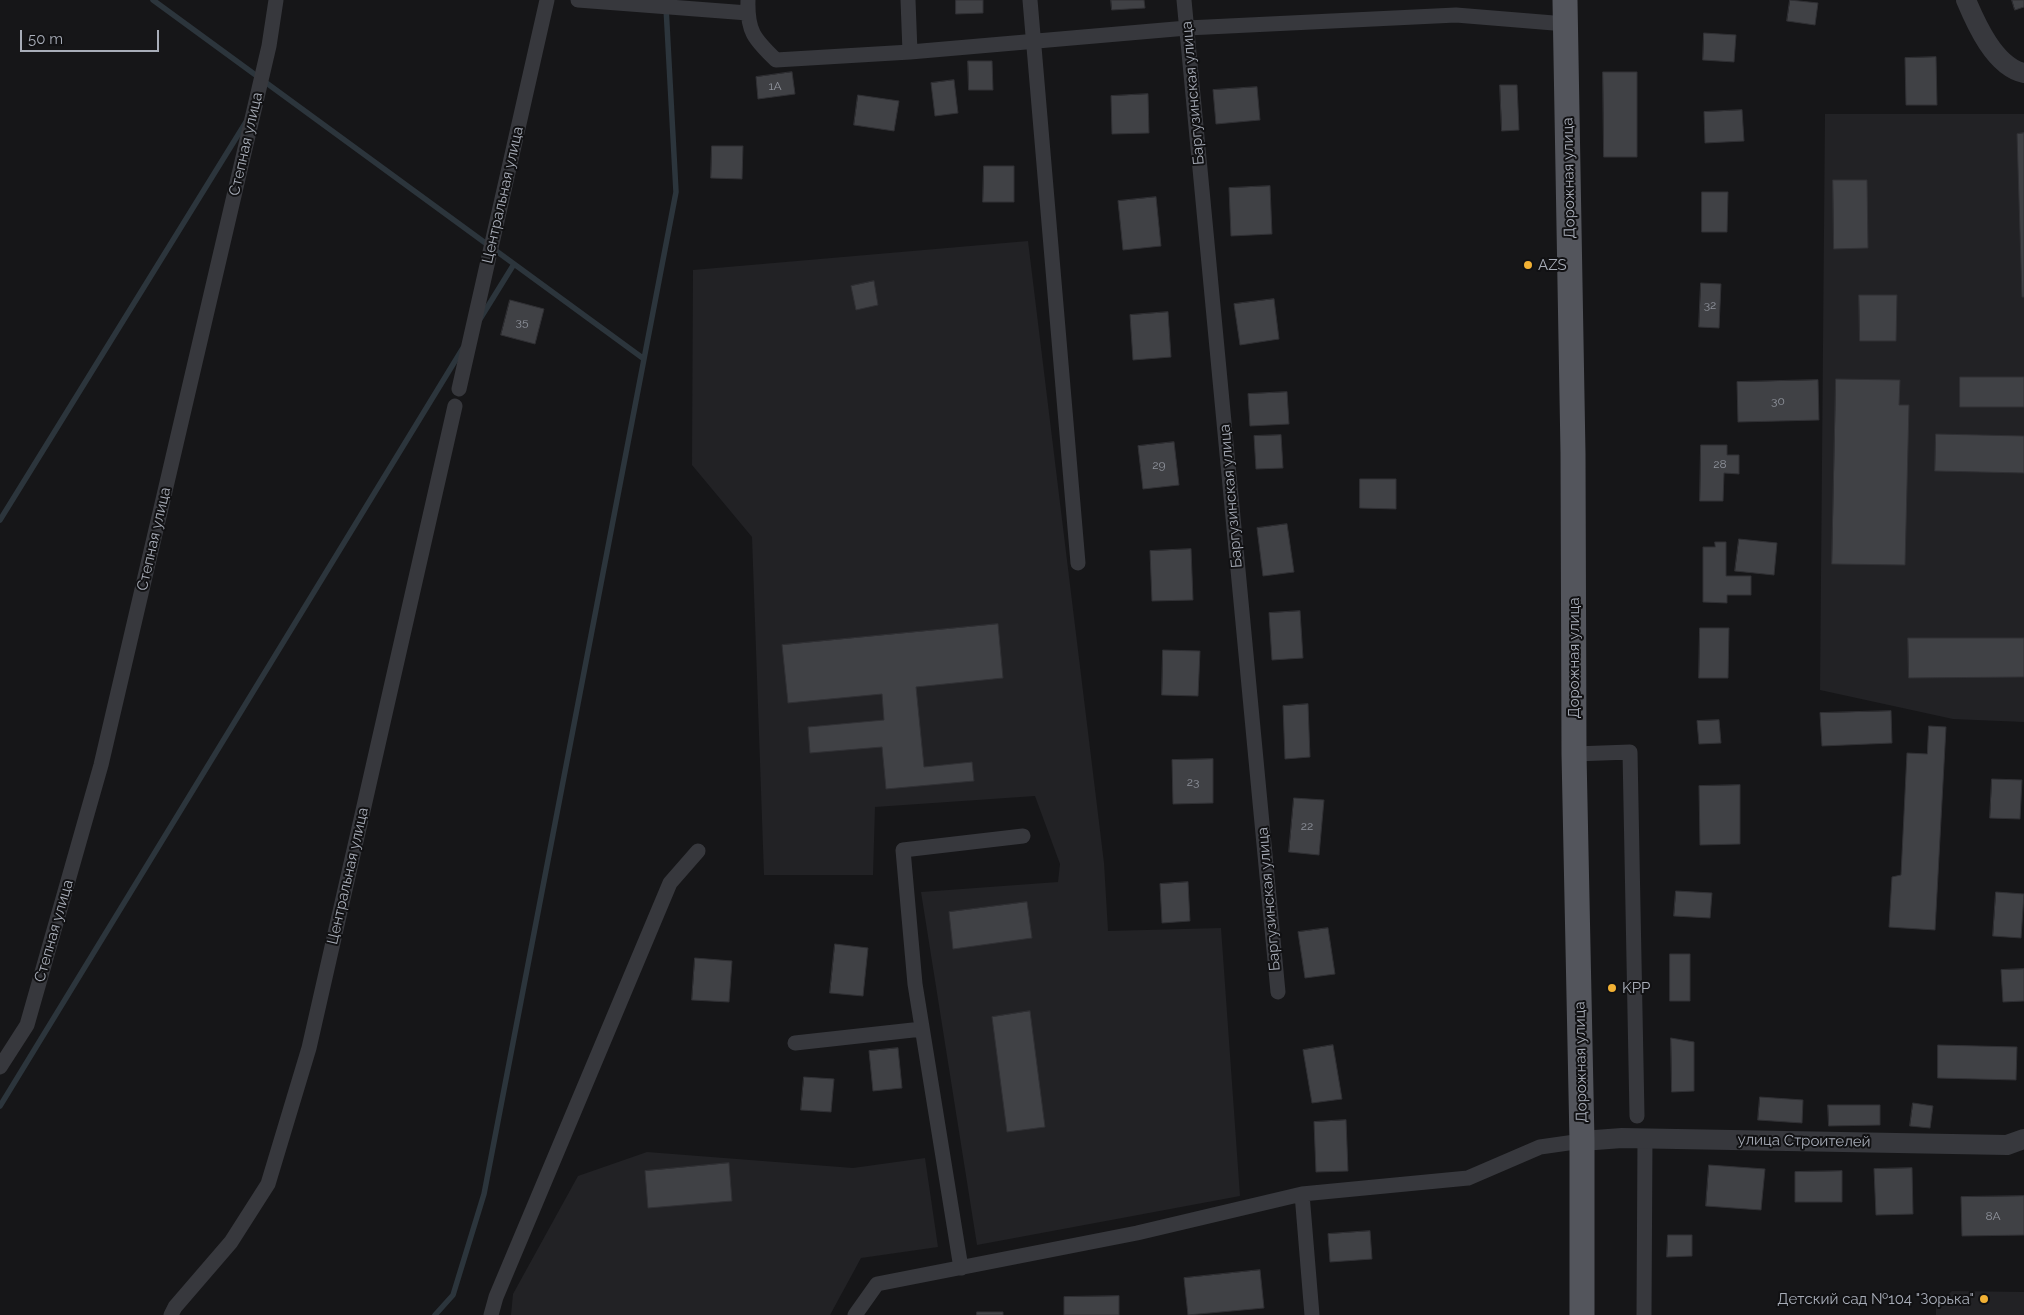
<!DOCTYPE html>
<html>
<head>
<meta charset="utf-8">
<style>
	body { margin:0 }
	#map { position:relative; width:2024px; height:1315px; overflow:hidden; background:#161618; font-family:Raleway,sans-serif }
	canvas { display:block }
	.scale { position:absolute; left:20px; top:30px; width:139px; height:22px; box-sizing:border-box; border:2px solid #a8adb8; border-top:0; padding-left:6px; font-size:15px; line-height:18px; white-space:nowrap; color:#a8adb8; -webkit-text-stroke:4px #111113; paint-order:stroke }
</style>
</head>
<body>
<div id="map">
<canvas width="2024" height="1315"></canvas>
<div class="scale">50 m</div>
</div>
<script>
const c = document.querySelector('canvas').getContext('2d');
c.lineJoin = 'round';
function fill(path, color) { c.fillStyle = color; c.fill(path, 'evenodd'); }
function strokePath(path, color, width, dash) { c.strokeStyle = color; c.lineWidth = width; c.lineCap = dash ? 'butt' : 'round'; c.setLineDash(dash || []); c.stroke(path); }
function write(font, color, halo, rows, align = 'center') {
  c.font = font + ' Raleway,sans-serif'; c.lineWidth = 4; c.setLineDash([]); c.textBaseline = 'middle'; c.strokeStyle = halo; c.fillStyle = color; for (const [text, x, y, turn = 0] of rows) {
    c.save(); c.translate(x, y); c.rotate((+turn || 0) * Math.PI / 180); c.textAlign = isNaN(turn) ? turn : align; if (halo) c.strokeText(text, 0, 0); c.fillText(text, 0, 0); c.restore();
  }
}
fill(new Path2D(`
	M 1825,114 L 2024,114 L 2024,722 L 1953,719 L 1820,690 Z
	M 1028,241 L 1104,863 L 1108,931 L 1221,928 L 1240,1196 L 977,1245 L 921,892 L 1058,882 L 1060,864 L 1035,796 L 875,807 L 873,875 L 764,875 L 752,537 L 692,465 L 693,270 Z
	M 647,1152 L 853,1168 L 925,1158 L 938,1247 L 861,1258 L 830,1315 L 511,1315 L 513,1294 L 578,1176 Z
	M 1952,1291 L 2024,1292 L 2024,1315 L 1936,1315 L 1936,1307 Z`), '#222225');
strokePath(new Path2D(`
	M 153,0 L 644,359
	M 480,319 L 514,264
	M 0,520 L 246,122
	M 0,1106 L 463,348
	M 435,1315 L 453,1295 L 484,1194 L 676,192 L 666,7`), '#2c353c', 5.5);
const building = new Path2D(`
	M 956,0 L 983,0 L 983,13 L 956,14 Z
	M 1111,0 L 1144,0 L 1145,8 L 1112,10 Z
	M 1790,0 L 1818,3 L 1815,25 L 1787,21 Z
	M 2012,0 L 2024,0 L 2024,7 L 2015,10 Z
	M 1704,33 L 1736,35 L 1734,62 L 1703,60 Z
	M 1936,57 L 1937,105 L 1906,105 L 1905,58 Z
	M 968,61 L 992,61 L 993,90 L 969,90 Z
	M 792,72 L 795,94 L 758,99 L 756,77 Z
	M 1603,72 L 1637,72 L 1637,157 L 1604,157 Z
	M 954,80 L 958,113 L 935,116 L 931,83 Z
	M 1500,85 L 1517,85 L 1519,130 L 1502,131 Z
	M 1257,87 L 1260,120 L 1216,124 L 1213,90 Z
	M 1148,94 L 1149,133 L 1112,134 L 1111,96 Z
	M 858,95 L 899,101 L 894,131 L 854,125 Z
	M 1742,110 L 1744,141 L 1705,143 L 1704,112 Z
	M 2024,133 L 2024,297 L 2022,297 L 2017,134 Z
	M 712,146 L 743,146 L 742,179 L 711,178 Z
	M 984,166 L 1014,166 L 1014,202 L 983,202 Z
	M 1833,180 L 1867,180 L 1868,248 L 1834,249 Z
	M 1270,186 L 1272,234 L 1231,236 L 1229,188 Z
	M 1702,192 L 1728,192 L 1727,232 L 1702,232 Z
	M 1156,197 L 1161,246 L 1123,250 L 1118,201 Z
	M 874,281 L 878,305 L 856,310 L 851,286 Z
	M 1701,283 L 1721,284 L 1719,328 L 1699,327 Z
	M 1859,295 L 1897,295 L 1896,341 L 1860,341 Z
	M 1274,299 L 1279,339 L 1240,345 L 1234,304 Z
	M 510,300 L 544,309 L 535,344 L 501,335 Z
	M 1168,312 L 1171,357 L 1133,360 L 1130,315 Z
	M 1960,377 L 2024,377 L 2024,407 L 1960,407 Z
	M 1836,379 L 1900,380 L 1899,405 L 1909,405 L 1905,565 L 1832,564 Z
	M 1818,380 L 1819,420 L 1738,422 L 1737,382 Z
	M 1287,392 L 1289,424 L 1250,426 L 1248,394 Z
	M 1936,434 L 2024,436 L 2024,473 L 1935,471 Z
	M 1281,435 L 1283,468 L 1256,469 L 1254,436 Z
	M 1174,442 L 1179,485 L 1143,489 L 1138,446 Z
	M 1701,445 L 1727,445 L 1727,455 L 1739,455 L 1739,474 L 1724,473 L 1723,501 L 1700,501 Z
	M 1360,479 L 1396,479 L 1396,509 L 1360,508 Z
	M 1287,524 L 1294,572 L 1263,576 L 1257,528 Z
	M 1739,539 L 1777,543 L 1774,575 L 1735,571 Z
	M 1715,542 L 1726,542 L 1726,576 L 1751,576 L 1751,595 L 1727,595 L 1727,603 L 1703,602 L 1703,547 L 1715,547 Z
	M 1191,549 L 1193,600 L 1152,601 L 1150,551 Z
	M 1300,611 L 1303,658 L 1272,660 L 1269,613 Z
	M 998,624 L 1003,678 L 916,687 L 924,767 L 972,762 L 974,781 L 886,789 L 882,747 L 810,753 L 808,727 L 884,720 L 882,694 L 788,703 L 782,645 Z
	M 1700,628 L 1729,628 L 1728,678 L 1699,678 Z
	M 1908,638 L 2024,638 L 2024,677 L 1909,678 Z
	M 1163,650 L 1200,651 L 1198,696 L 1162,695 Z
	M 1308,704 L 1310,757 L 1285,759 L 1283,706 Z
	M 1891,711 L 1892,743 L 1822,746 L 1820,713 Z
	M 1719,720 L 1721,743 L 1699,744 L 1697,721 Z
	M 1929,726 L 1946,727 L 1935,930 L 1889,927 L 1892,877 L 1901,875 L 1907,753 L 1927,754 Z
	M 1213,759 L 1213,803 L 1173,804 L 1172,760 Z
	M 1992,779 L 2022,780 L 2020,819 L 1990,818 Z
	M 1740,785 L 1740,844 L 1700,845 L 1699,786 Z
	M 1294,798 L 1324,800 L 1319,855 L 1289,852 Z
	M 1188,882 L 1190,921 L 1162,923 L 1160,884 Z
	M 1676,891 L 1712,893 L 1710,918 L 1674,916 Z
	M 1996,892 L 2024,894 L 2021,938 L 1993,936 Z
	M 1027,902 L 1032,938 L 953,949 L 949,912 Z
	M 1328,928 L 1335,974 L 1305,978 L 1298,932 Z
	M 835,944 L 868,948 L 863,996 L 830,993 Z
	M 1670,954 L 1690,954 L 1690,1001 L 1670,1001 Z
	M 695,958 L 732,961 L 729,1002 L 692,1000 Z
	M 2024,969 L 2024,1001 L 2003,1002 L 2001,970 Z
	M 1030,1011 L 1045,1127 L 1007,1132 L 992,1017 Z
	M 1671,1038 L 1694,1042 L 1694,1091 L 1672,1092 Z
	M 1333,1045 L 1342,1099 L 1312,1103 L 1303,1050 Z
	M 1938,1045 L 2017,1047 L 2016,1080 L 1938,1078 Z
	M 898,1048 L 902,1088 L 873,1091 L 869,1051 Z
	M 804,1077 L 834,1079 L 831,1112 L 801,1110 Z
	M 1760,1097 L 1803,1100 L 1802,1123 L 1758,1120 Z
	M 1913,1103 L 1933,1106 L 1930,1128 L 1910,1126 Z
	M 1828,1105 L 1880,1105 L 1880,1125 L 1829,1126 Z
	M 1346,1120 L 1348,1171 L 1316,1172 L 1314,1122 Z
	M 729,1163 L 732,1201 L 648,1208 L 645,1171 Z
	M 1709,1165 L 1765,1169 L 1761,1210 L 1706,1206 Z
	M 1912,1168 L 1913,1214 L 1876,1215 L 1874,1169 Z
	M 1842,1171 L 1842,1202 L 1795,1202 L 1795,1172 Z
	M 2024,1196 L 2024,1235 L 1962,1236 L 1961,1197 Z
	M 1370,1231 L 1372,1259 L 1330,1262 L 1328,1234 Z
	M 1668,1235 L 1692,1235 L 1692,1256 L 1667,1257 Z
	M 1260,1270 L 1264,1308 L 1188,1315 L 1184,1278 Z
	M 1119,1296 L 1119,1315 L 1064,1315 L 1064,1297 Z
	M 977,1312 L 1003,1312 L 1003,1315 L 977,1315 Z`);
fill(building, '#404145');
strokePath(building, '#303034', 1);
strokePath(new Path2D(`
	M 578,0 L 748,13
	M 748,0 C 747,31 754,39 776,60 L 910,52 L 1187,28 L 1456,15 L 1566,24
	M 908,0 L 910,52
	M 1030,0 L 1078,563
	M 1184,0 L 1278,992
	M 459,389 L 547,0
	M 1574,754 L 1630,752 L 1637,1116
	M 795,1043 L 922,1029
	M 0,1067 L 27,1025 L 101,765 L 269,46 L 276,0
	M 1302,1194 L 1312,1315
	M 961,1268 L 915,984 L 903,850 L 1023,836
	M 171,1315 L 175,1307 L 231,1242 L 268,1184 L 309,1048 L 455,406
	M 491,1315 L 496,1297 L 670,883 L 698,851
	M 855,1315 L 877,1284 L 1137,1233 L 1302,1194 L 1468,1178 L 1540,1147 L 1582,1141
	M 1644,1315 L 1645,1138`), '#37383d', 15);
strokePath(new Path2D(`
	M 1966,0 C 1976,24 1995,67 2024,73
	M 1582,1141 L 1622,1138 L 2007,1145 L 2024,1139`), '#37383d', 20);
strokePath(new Path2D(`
	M 1565,0 L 1573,453 L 1574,754 L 1582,1141 L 1582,1315`), '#53555c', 25);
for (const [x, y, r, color] of [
	[1528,265,5,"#f2b134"],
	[1612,988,5,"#f2b134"],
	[1984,1299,5,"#f2b134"]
]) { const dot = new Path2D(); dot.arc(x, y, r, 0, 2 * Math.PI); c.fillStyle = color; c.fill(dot); strokePath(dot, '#111113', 2); }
write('12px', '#8e929b', null, [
	["1А",775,86],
	["32",1710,305],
	["35",522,322],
	["30",1778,401],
	["28",1720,464],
	["29",1159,465],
	["23",1193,782],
	["22",1307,826],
	["8А",1993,1216]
]);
write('15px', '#a8adb8', '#111113', [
	["Баргузинская улица",1193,93,-95],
	["Степная улица",246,144,-77],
	["Дорожная улица",1569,178,-91],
	["Центральная улица",503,195,-77],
	["Баргузинская улица",1231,496,-95],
	["Степная улица",154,539,-77],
	["Дорожная улица",1574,658,-90],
	["Центральная улица",348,876,-77],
	["Баргузинская улица",1269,899,-95],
	["Степная улица",54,931,-74],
	["Дорожная улица",1581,1062,-91],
	["улица Строителей",1804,1141,1]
]);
write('15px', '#a8adb8', '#111113', [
	["AZS",1538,265],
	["KPP",1622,988],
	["Детский сад №104 \"Зорька\"",1974,1299,"right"]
], 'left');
</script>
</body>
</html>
